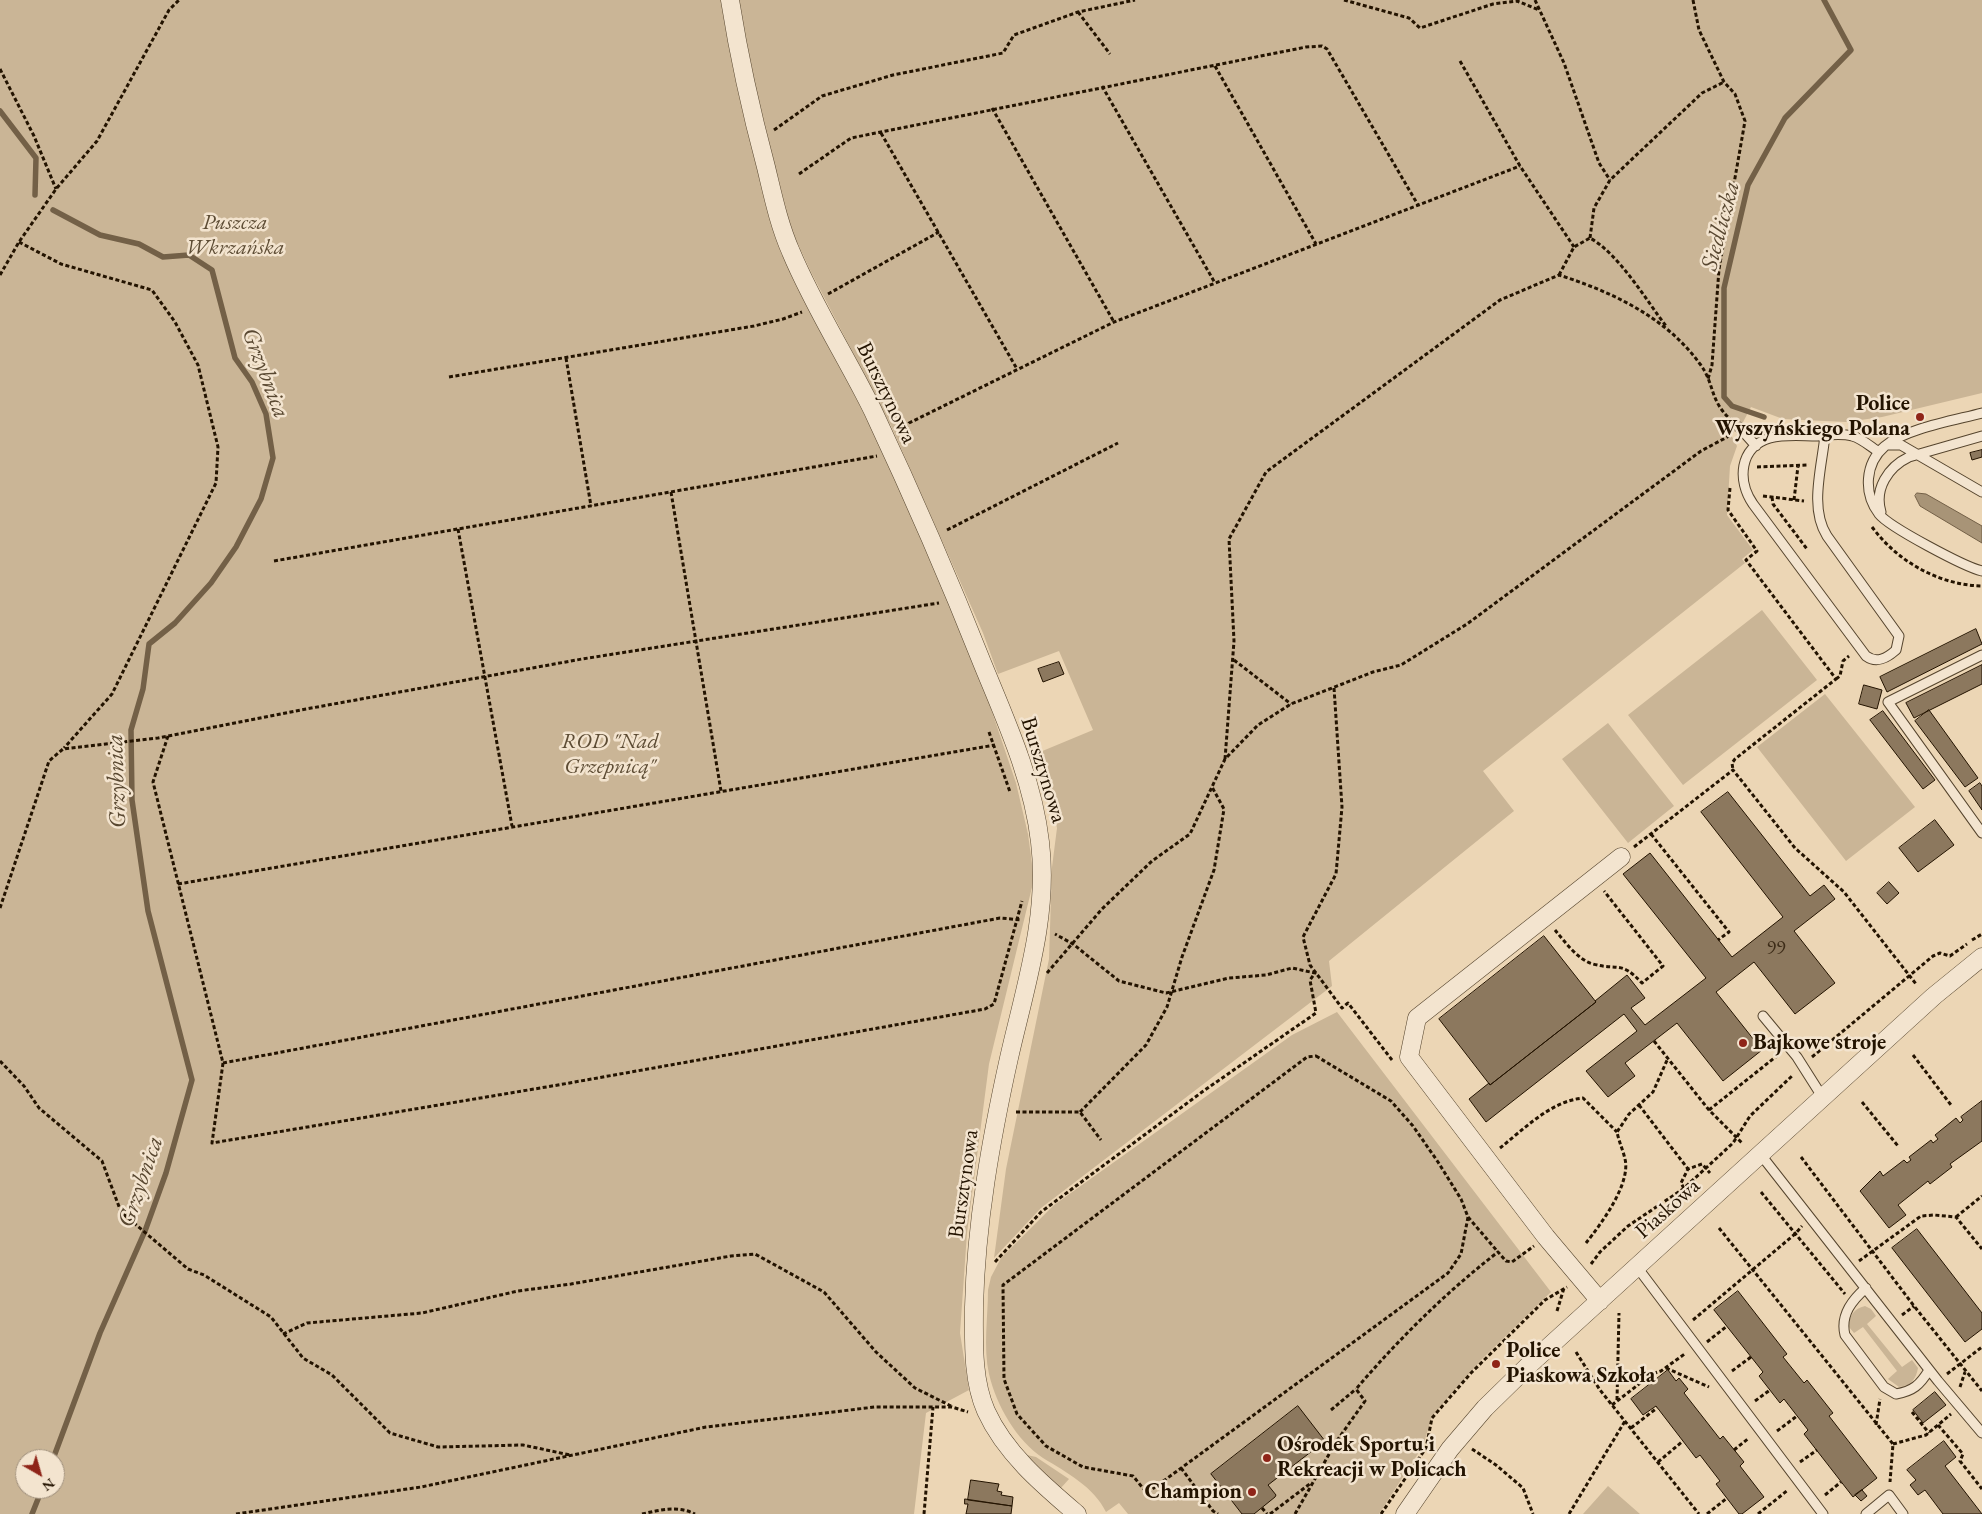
<!DOCTYPE html>
<html>
<head>
<meta charset="utf-8">
<style>
	body { margin:0 }
	#map { position:relative; width:1982px; height:1514px; overflow:hidden; background:#ecd6b5; font-family:"EB Garamond",serif }
	canvas { display:block }
	.north { position:absolute; left:15px; top:1449px; width:50px; height:50px; box-sizing:border-box; background:#f3e4cf; border:1px solid #a0907c; border-radius:50%; rotate:142deg; font-size:14px; font-weight:700; line-height:20px; text-align:center; color:#231300 }
	.north::after { content:''; display:block; margin:auto; width:18px; height:22px; background:#8f2418; clip-path:polygon(50% 0,100% 100%,50% 72%,0 100%) }
</style>
</head>
<body>
<div id="map">
<canvas width="1982" height="1514"></canvas>
<div class="north">N</div>
</div>
<script>
const c = document.querySelector('canvas').getContext('2d');
c.lineJoin = 'round';
function fill(path, color) { c.fillStyle = color; c.fill(path, 'evenodd'); }
function strokePath(path, color, width, dash) { c.strokeStyle = color; c.lineWidth = width; c.lineCap = dash ? 'butt' : 'round'; c.setLineDash(dash || []); c.stroke(path); }
function write(font, color, halo, rows, align = 'center') {
  c.font = font + ' "EB Garamond",serif'; c.lineWidth = 5; c.setLineDash([]); c.textBaseline = 'middle'; c.strokeStyle = halo; c.fillStyle = color; for (const [text, x, y, turn = 0] of rows) {
    c.save(); c.translate(x, y); c.rotate((+turn || 0) * Math.PI / 180); c.textAlign = isNaN(turn) ? turn : align; if (halo) c.strokeText(text, 0, 0); c.fillText(text, 0, 0); c.restore();
  }
}
fill(new Path2D(`
	M 0,0 L 1982,0 L 1982,393 L 1882,417 L 1846,422 L 1783,419 L 1751,407 L 1742,424 L 1731,435 L 1737,446 L 1730,466 L 1727,515 L 1753,550 L 1742,559 L 1745,563 L 1483,771 L 1514,811 L 1329,961 L 1332,986 L 1041,1208 L 994,1258 L 1006,1169 L 1049,959 L 1052,867 L 1057,828 L 1040,752 L 1093,730 L 1059,651 L 998,674 L 983,633 L 892,428 L 811,272 L 791,229 L 776,175 L 754,147 L 781,252 L 885,455 L 927,551 L 985,691 L 1016,783 L 1028,834 L 1034,879 L 989,1064 L 967,1233 L 960,1333 L 969,1390 L 926,1413 L 914,1514 L 0,1514 ZM 25,1459 L 55,1459 L 55,1489 L 25,1489 Z
	M 1762,610 L 1817,680 L 1683,785 L 1628,715 Z
	M 1825,694 L 1915,807 L 1846,861 L 1757,747 Z
	M 1608,723 L 1674,806 L 1628,843 L 1562,759 Z
	M 1337,1012 L 1551,1292 L 1482,1359 L 1432,1416 L 1423,1446 L 1379,1514 L 1128,1514 L 1119,1503 L 1106,1512 C 1094,1487 1066,1472 1043,1458 C 1017,1441 996,1405 989,1374 C 983,1348 988,1316 988,1290 L 991,1277 L 1001,1258 L 1054,1205 L 1292,1035 Z
	M 1865,1306 L 1871,1309 L 1876,1316 L 1867,1324 L 1902,1367 L 1912,1360 L 1918,1368 C 1916,1379 1911,1386 1899,1387 L 1888,1379 L 1897,1371 L 1863,1327 L 1854,1333 L 1849,1327 C 1849,1315 1854,1309 1865,1306 Z
	M 1027,1455 L 1036,1457 L 1069,1479 L 1060,1489 Z
	M 1608,1486 L 1640,1514 L 1583,1514 Z`), '#cab596');
const water = new Path2D(`
	M 1917,493 L 1926,494 L 1982,526 L 1982,543 L 1920,506 L 1915,496 Z`);
fill(water, '#a89477');
strokePath(water, '#736047', 1);
strokePath(new Path2D(`
	M 0,111 L 36,158 L 35,195
	M 53,210 L 100,235 L 139,244 L 163,257 L 189,255 L 212,270 L 235,358 L 252,382 L 266,414 L 273,458 L 261,499 L 236,547 L 211,583 L 175,623 L 149,644 L 143,689 L 131,730 L 132,800 L 148,911 L 192,1080 L 166,1173 L 145,1231 L 100,1333 L 53,1459
	M 1764,417 L 1732,406 L 1724,397 L 1724,288 L 1748,185 L 1785,118 L 1851,50 L 1824,0
	M 32,1514 L 42,1489`), '#736047', 5.5);
const building = new Path2D(`
	M 1982,450 L 1982,457 L 1972,460 L 1970,453 Z
	M 1976,629 L 1982,644 L 1887,692 L 1880,677 Z
	M 1059,662 L 1064,674 L 1043,682 L 1038,669 Z
	M 1982,665 L 1982,684 L 1914,718 L 1906,703 Z
	M 1864,685 L 1882,690 L 1877,709 L 1859,704 Z
	M 1929,710 L 1978,778 L 1965,787 L 1915,721 Z
	M 1883,711 L 1935,780 L 1923,789 L 1870,720 Z
	M 1980,783 L 1982,786 L 1982,810 L 1969,791 Z
	M 1728,792 L 1810,896 L 1824,885 L 1835,899 L 1794,931 L 1835,983 L 1795,1014 L 1754,962 L 1716,992 L 1762,1050 L 1723,1081 L 1677,1023 L 1625,1063 L 1635,1076 L 1608,1097 L 1586,1071 L 1637,1031 L 1624,1014 L 1486,1122 L 1469,1099 L 1489,1083 L 1490,1085 L 1596,1002 L 1595,1001 L 1627,975 L 1645,998 L 1631,1008 L 1645,1025 L 1706,978 L 1623,874 L 1650,853 L 1732,957 L 1783,917 L 1701,812 Z
	M 1935,820 L 1954,845 L 1918,872 L 1899,848 Z
	M 1889,882 L 1899,893 L 1887,904 L 1877,893 Z
	M 1544,936 L 1596,1002 L 1490,1085 L 1439,1019 Z
	M 1982,1101 L 1982,1141 L 1950,1164 L 1952,1167 L 1930,1184 L 1928,1181 L 1898,1205 L 1906,1215 L 1889,1228 L 1860,1191 L 1880,1171 L 1883,1176 L 1904,1160 L 1907,1163 L 1911,1160 L 1909,1157 L 1931,1140 L 1933,1143 L 1938,1139 L 1935,1135 L 1956,1118 L 1960,1123 L 1963,1120 L 1961,1117 Z
	M 1917,1229 L 1982,1313 L 1982,1329 L 1965,1342 L 1892,1248 Z
	M 1738,1291 L 1787,1354 L 1783,1357 L 1804,1383 L 1807,1380 L 1833,1413 L 1829,1416 L 1877,1478 L 1853,1497 L 1804,1434 L 1808,1430 L 1784,1399 L 1780,1403 L 1759,1376 L 1763,1372 L 1714,1310 Z
	M 1668,1370 L 1676,1381 L 1679,1378 L 1688,1389 L 1684,1393 L 1720,1439 L 1723,1436 L 1744,1462 L 1740,1466 L 1764,1497 L 1742,1514 L 1739,1514 L 1716,1484 L 1720,1481 L 1700,1455 L 1696,1458 L 1656,1406 L 1643,1415 L 1631,1399 Z
	M 1935,1392 L 1946,1405 L 1923,1423 L 1913,1410 Z
	M 1298,1406 L 1325,1441 L 1268,1485 L 1276,1495 L 1275,1497 L 1254,1514 L 1242,1514 L 1211,1474 Z
	M 1944,1441 L 1956,1457 L 1945,1466 L 1982,1514 L 1943,1514 L 1925,1490 L 1918,1495 L 1910,1485 L 1916,1480 L 1907,1470 Z
	M 971,1480 L 999,1484 L 997,1491 L 1002,1492 L 1001,1495 L 1013,1497 L 1012,1506 L 968,1500 Z
	M 1862,1490 L 1867,1496 L 1861,1501 L 1855,1495 Z
	M 965,1499 L 1012,1506 L 1011,1514 L 966,1514 L 968,1504 L 965,1504 Z`);
fill(building, '#8c785e');
strokePath(building, '#231300', 1);
const service = new Path2D(`
	M 1982,413 C 1956,420 1904,429 1885,446 C 1865,463 1863,493 1879,514 C 1889,527 1965,567 1982,571
	M 1739,427 L 1756,446
	M 1825,435 C 1822,467 1809,508 1827,536 L 1899,636 L 1896,650 C 1887,658 1877,664 1866,656 L 1753,504 C 1737,481 1739,447 1770,438 C 1785,434 1802,436 1817,436 C 1828,435 1841,433 1852,436 C 1861,438 1871,447 1879,452
	M 1888,445 L 1901,445 L 1982,492
	M 1881,512 C 1874,489 1888,467 1909,457 L 1982,436
	M 1982,655 L 1888,702 L 1982,833
	M 1763,1016 L 1797,1057 L 1823,1098
	M 1761,1155 L 1938,1381 L 1982,1433
	M 1637,1267 L 1823,1514
	M 1866,1288 C 1852,1300 1840,1315 1845,1335 L 1884,1387 L 1896,1394 C 1913,1391 1920,1385 1929,1370
	M 1866,1514 L 1889,1495 L 1903,1514`);
const minor = new Path2D(`
	M 730,0 C 739,57 751,111 766,167 C 773,196 779,225 791,252 C 814,307 847,358 873,411 C 912,494 949,579 983,665 C 1006,721 1033,780 1040,842 C 1049,916 1025,987 1009,1058 C 991,1139 976,1223 974,1307 C 974,1341 972,1379 986,1411 C 1005,1453 1043,1485 1077,1514
	M 1600,1301 L 1546,1237 L 1409,1057 L 1417,1018 L 1621,857
	M 1405,1514 L 1450,1449 L 1485,1408 L 1530,1364 L 1934,996 L 1982,957`);
strokePath(service, '#55442d', 11);
strokePath(minor, '#55442d', 19);
strokePath(new Path2D(`
	M 1344,0 L 1409,18 L 1420,28 L 1493,4 L 1517,1 L 1539,10
	M 1535,0 L 1564,63 L 1599,163 L 1610,180
	M 1693,0 L 1699,30 L 1724,82 L 1735,94 L 1745,121 L 1719,269 L 1712,365 L 1708,379
	M 1078,12 L 1110,54
	M 1460,61 L 1520,166 L 1574,247
	M 1215,66 L 1316,244
	M 0,69 L 34,136 L 56,189
	M 1102,86 L 1215,283
	M 992,108 L 1114,322
	M 774,130 L 822,96 L 893,75 L 1003,53 L 1014,35 L 1078,12 L 1135,0
	M 881,133 L 1017,369
	M 799,174 L 851,138 L 1306,47 L 1322,46 L 1327,49 L 1418,205
	M 1590,238 L 1594,208 L 1610,180 L 1702,93 L 1724,82
	M 19,242 L 61,264 L 152,290 L 175,322 L 198,365 L 218,447 L 216,483 L 112,694 L 64,748
	M 0,275 L 19,242 L 56,189 L 97,141 L 169,10 L 179,0
	M 1559,275 L 1574,247 L 1590,238 C 1619,254 1646,300 1666,326
	M 828,294 L 939,232
	M 566,358 L 591,506
	M 449,377 L 754,326 L 783,319 L 802,312
	M 905,435 L 905,428 L 909,423 L 1114,322 L 1520,166
	M 1757,467 L 1809,465
	M 1730,488 L 1728,510 L 1757,551 L 1746,560 L 1836,679 L 1735,759 L 1732,763 L 1733,770
	M 671,492 L 721,791
	M 1763,496 L 1804,501
	M 1772,497 L 1773,504 L 1807,549
	M 1794,500 L 1798,466
	M 1872,527 C 1898,562 1939,585 1982,586
	M 458,529 L 512,826
	M 947,530 L 1118,443
	M 274,561 L 877,456
	M 1234,660 L 1291,704
	M 1836,679 L 1840,676 L 1843,661 L 1849,656
	M 1334,688 L 1342,807 L 1336,874 L 1303,937 L 1310,965 L 1342,1008 L 1348,1003 L 1392,1060
	M 989,732 L 1010,792
	M 168,736 L 153,782 L 223,1063 L 212,1143 L 558,1085 L 985,1009 L 994,1004 L 1022,901
	M 1225,759 L 1234,641 L 1229,539 L 1266,472 L 1500,300 L 1559,275 C 1612,292 1666,317 1700,364 C 1715,384 1709,400 1731,420
	M 1651,834 L 1729,932 L 1718,940
	M 1634,847 L 1733,770 L 1795,848 L 1844,892 L 1916,984
	M 178,884 L 995,745
	M 0,908 L 49,761 L 63,749 L 158,738 L 306,709 L 582,659 L 939,603
	M 1555,930 C 1565,942 1578,960 1593,964 C 1619,971 1620,960 1642,983 L 1663,966 L 1604,891
	M 1972,940 L 1982,934
	M 1047,973 L 1102,909 L 1152,861 L 1190,834 L 1225,759 L 1258,725 L 1291,704 L 1373,672 L 1401,665 L 1467,624 L 1701,451 L 1729,436
	M 1654,1041 L 1709,1110 L 1742,1143
	M 1913,1055 L 1951,1105
	M 1316,1056 L 1391,1101 L 1413,1126 L 1438,1162 L 1461,1199 L 1468,1217 L 1461,1254 L 1448,1273 L 1147,1493 L 1133,1476 L 1083,1467 L 1046,1446 L 1017,1414 L 1004,1379 L 1003,1285 L 1307,1057 Z
	M 1812,1057 L 1933,956 L 1940,953 L 1950,956 L 1967,944
	M 0,1061 L 24,1086 L 39,1108 L 102,1161 L 121,1212 L 188,1269 L 204,1275 L 271,1317 L 303,1358 L 332,1375 L 390,1433 L 438,1447 L 523,1445 L 570,1455
	M 223,1063 L 1000,918 L 1022,920
	M 1862,1102 L 1898,1146
	M 1639,1105 L 1688,1169
	M 1709,1110 L 1778,1055
	M 1016,1112 L 1080,1112 L 1101,1140
	M 1080,1112 L 1146,1045 L 1167,1007 L 1182,957 L 1214,870 L 1224,809 L 1212,787
	M 1500,1148 C 1524,1129 1551,1101 1583,1098 L 1617,1132
	M 1801,1157 L 1914,1306 L 1982,1391
	M 1761,1192 L 1845,1294
	M 1687,1194 L 1681,1183 L 1688,1169 L 1702,1164 L 1710,1173
	M 1468,1217 L 1498,1252
	M 1956,1217 L 1982,1196
	M 1719,1228 L 1893,1444 L 1890,1482
	M 1586,1243 C 1601,1224 1631,1184 1625,1159 C 1623,1150 1619,1142 1617,1132 L 1629,1114 L 1653,1092 L 1668,1058
	M 1859,1261 L 1921,1216 L 1934,1215 L 1956,1217 L 1982,1249
	M 995,1262 L 1041,1212 L 1202,1092 L 1316,1013 L 1310,980 L 1315,973 L 1292,968 L 1266,975 L 1229,978 L 1166,993 L 1119,981 L 1073,944 L 1055,934
	M 1591,1264 L 1600,1252 L 1628,1226 L 1683,1189 L 1706,1168 L 1733,1143 L 1750,1116 L 1793,1075
	M 1557,1311 L 1564,1288
	M 1902,1315 L 1914,1306
	M 1693,1320 L 1795,1234 L 1802,1226
	M 283,1334 L 307,1323 L 422,1313 L 518,1291 L 571,1284 L 731,1256 L 755,1254 L 824,1292 L 876,1352 L 915,1388 L 951,1406
	M 1707,1342 L 1727,1326
	M 1576,1352 L 1600,1390 L 1699,1514
	M 1666,1368 L 1709,1387
	M 1732,1371 L 1751,1357
	M 1947,1374 L 1982,1347
	M 1960,1387 L 1965,1372
	M 1617,1400 L 1619,1313
	M 1755,1401 L 1770,1390
	M 1612,1405 L 1652,1374 L 1661,1371 L 1686,1353
	M 1331,1410 L 1356,1389
	M 1912,1412 L 1929,1433
	M 1876,1425 L 1880,1399
	M 1938,1425 L 1963,1454 L 1960,1461 L 1982,1489
	M 1631,1428 L 1657,1408
	M 1777,1431 L 1797,1416
	M 1893,1444 L 1926,1435 L 1951,1414
	M 1472,1449 L 1496,1465 L 1523,1488 L 1533,1514
	M 1734,1450 L 1749,1438
	M 1658,1462 L 1683,1441
	M 1800,1462 L 1817,1450
	M 1181,1468 L 1213,1511 L 1218,1514
	M 1825,1495 L 1841,1482
	M 1262,1508 L 1267,1514
	M 236,1514 L 421,1487 L 706,1427 L 875,1407 L 952,1407 L 968,1412
	M 642,1514 C 660,1510 677,1505 695,1514
	M 924,1514 L 933,1407
	M 1270,1514 L 1311,1483
	M 1295,1514 L 1336,1442 L 1365,1401 L 1356,1389 C 1399,1339 1445,1293 1498,1252 L 1506,1261 L 1512,1262 L 1534,1246
	M 1381,1514 L 1426,1448 L 1432,1418 L 1471,1373 L 1545,1300 L 1567,1287
	M 1569,1514 L 1625,1421
	M 1707,1514 L 1727,1498
	M 1758,1514 L 1788,1490`), '#231300', 3, [4, 2.5]);
strokePath(service, '#f3e4cf', 9);
strokePath(minor, '#f3e4cf', 18);
for (const [x, y, r, color] of [
	[1920,417,5,"#8f2418"],
	[1743,1043,5,"#8f2418"],
	[1496,1364,5,"#8f2418"],
	[1267,1458,5,"#8f2418"],
	[1252,1492,5,"#8f2418"]
]) { const dot = new Path2D(); dot.arc(x, y, r, 0, 2 * Math.PI); c.fillStyle = color; c.fill(dot); strokePath(dot, '#f3e4cf', 2); }
write('20px', '#3d2c18', null, [
	["99",1776,949]
]);
write('italic 22px', '#5d4c34', '#f3e4cf', [
	["Puszcza",235,223],
	["Wkrzańska",235,248],
	["ROD \"Nad",610,742],
	["Grzepnicą\"",610,767]
]);
write('22px', '#231300', '#f3e4cf', [
	["Bursztynowa",886,393,64],
	["Bursztynowa",1043,770,73],
	["Bursztynowa",964,1184,-82],
	["Piaskowa",1668,1209,-42]
]);
write('bold 22px', '#231300', '#f3e4cf', [
	["Police",1910,404,"right"],
	["Wyszyńskiego Polana",1910,429,"right"],
	["Bajkowe stroje",1753,1043],
	["Police",1506,1351],
	["Piaskowa Szkoła",1506,1376],
	["Ośrodek Sportu i",1277,1445],
	["Rekreacji w Policach",1277,1470],
	["Champion",1242,1492,"right"]
], 'left');
write('italic 24px', '#584730', '#f3e4cf', [
	["Siedliczka",1721,226,-75],
	["Grzybnica",265,373,69],
	["Grzybnica",117,781,-92],
	["Grzybnica",141,1182,-71]
]);
</script>
</body>
</html>
